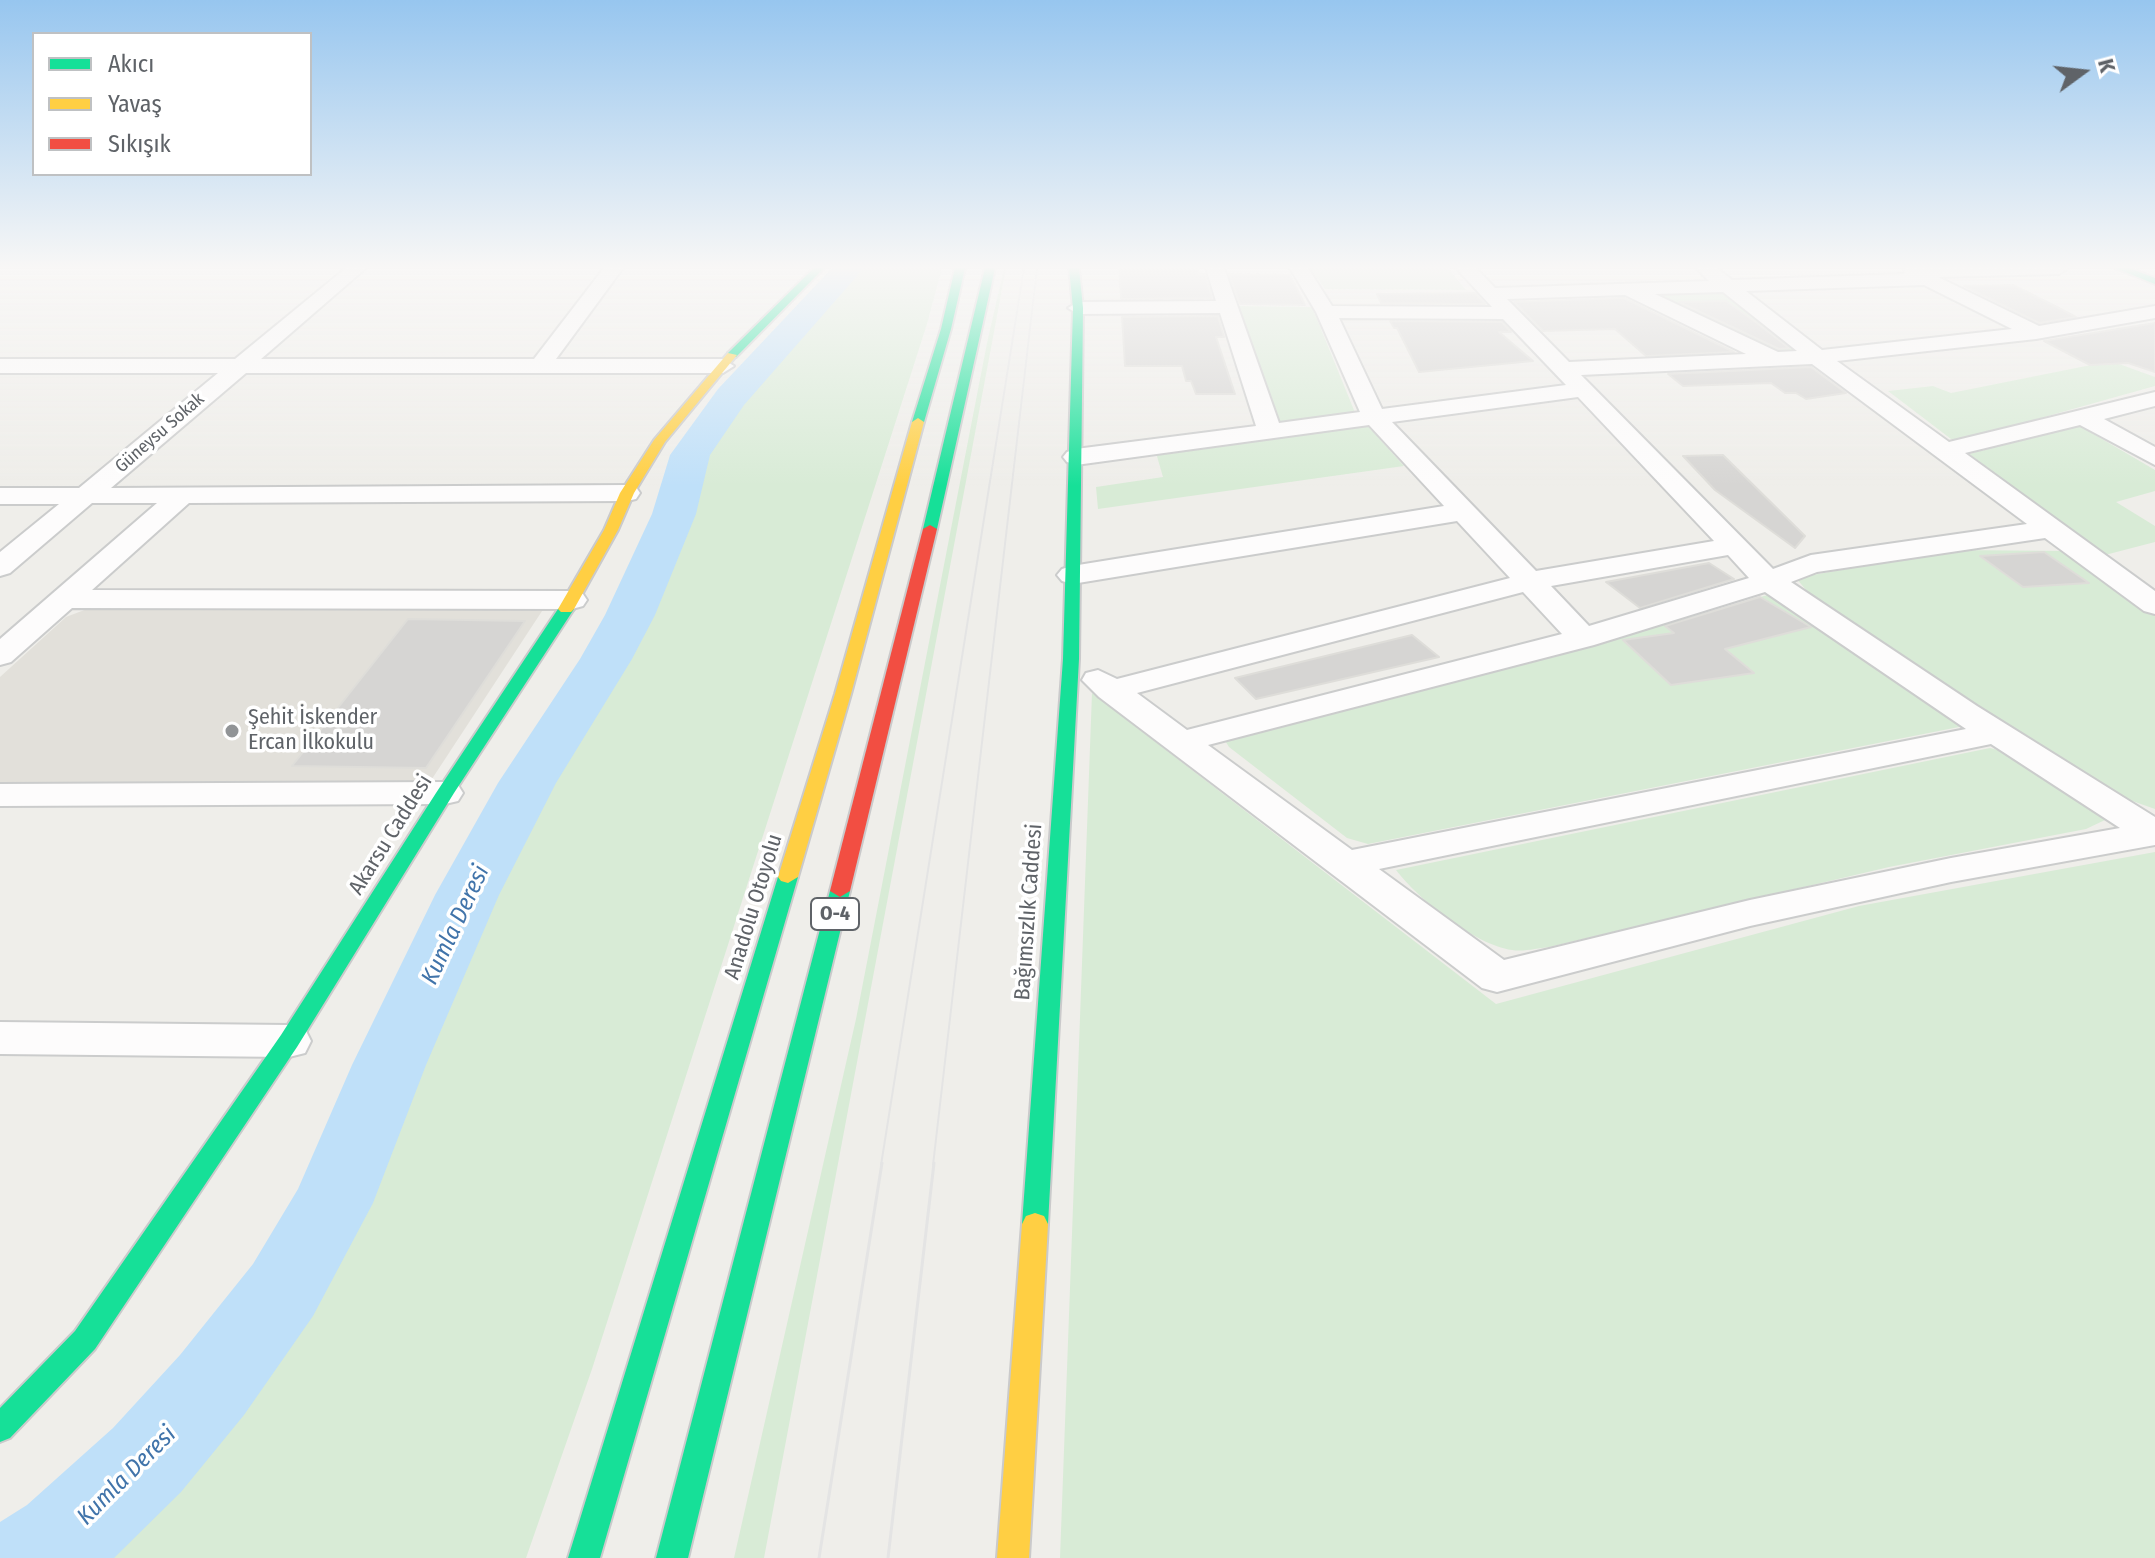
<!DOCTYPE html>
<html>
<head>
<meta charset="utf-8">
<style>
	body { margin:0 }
	#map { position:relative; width:2155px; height:1558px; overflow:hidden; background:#efeeea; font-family:"Fira Sans Condensed",sans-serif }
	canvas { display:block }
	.legend { position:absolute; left:32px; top:32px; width:280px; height:144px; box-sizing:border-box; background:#fff; border:2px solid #bfc1c3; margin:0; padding:10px 14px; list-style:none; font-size:24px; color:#5f6368 }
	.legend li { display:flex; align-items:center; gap:16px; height:40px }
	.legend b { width:40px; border:2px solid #bfc1c3 }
	.north { position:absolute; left:2043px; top:32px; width:80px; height:80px; -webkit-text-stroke:6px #fff; paint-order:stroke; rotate:75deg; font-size:22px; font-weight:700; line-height:32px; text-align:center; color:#5f6368 }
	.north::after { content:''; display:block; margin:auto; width:28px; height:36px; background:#5f6368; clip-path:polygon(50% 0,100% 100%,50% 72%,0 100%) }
</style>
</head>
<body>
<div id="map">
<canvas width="2155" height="1558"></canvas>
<ul class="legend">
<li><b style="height:10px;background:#16e098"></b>Akıcı</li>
<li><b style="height:10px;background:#ffcf43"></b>Yavaş</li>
<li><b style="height:10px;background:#f24e42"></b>Sıkışık</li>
</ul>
<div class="north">K</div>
</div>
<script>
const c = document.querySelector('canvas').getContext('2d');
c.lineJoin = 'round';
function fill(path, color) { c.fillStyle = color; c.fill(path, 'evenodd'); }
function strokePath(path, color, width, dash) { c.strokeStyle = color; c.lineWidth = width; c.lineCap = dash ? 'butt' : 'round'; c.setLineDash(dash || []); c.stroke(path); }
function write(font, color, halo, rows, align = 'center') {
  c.font = font + ' "Fira Sans Condensed",sans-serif'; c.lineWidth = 7; c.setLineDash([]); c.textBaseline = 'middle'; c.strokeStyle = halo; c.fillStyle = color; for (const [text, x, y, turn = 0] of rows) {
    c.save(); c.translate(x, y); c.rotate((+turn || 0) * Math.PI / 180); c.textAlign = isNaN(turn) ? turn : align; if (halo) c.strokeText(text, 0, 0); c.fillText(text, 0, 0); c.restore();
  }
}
fill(new Path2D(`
	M 544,608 L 428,785 L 0,785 L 0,677 L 66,617 L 87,609 Z`), '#e2e0da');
fill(new Path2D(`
	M 858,268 L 942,268 L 927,324 L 592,1369 L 526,1558 L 68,1558 L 83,1547 L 202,1429 L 286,1322 L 370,1188 L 383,1149 L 492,892 L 609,683 L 659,580 L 693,496 L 702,455 L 713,434 Z
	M 1004,268 L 1006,268 L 764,1558 L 734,1558 L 856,1019 L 987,343 Z
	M 1310,268 L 1448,268 L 1466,290 L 1325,289 Z
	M 1720,290 L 1806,355 L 1776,356 L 1642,292 Z
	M 1237,306 L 1312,307 L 1356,415 L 1275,425 Z
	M 2111,361 L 2155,377 L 2155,386 L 1955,442 L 1888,391 L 1933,386 L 1951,393 Z
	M 1366,424 L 1404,466 L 1098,509 L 1096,487 L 1163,477 L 1156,453 Z
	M 2078,425 L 2155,470 L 2155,491 L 2116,502 L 2155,526 L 2155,542 L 2105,555 L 1969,454 Z
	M 1952,550 L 2068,551 L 2155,615 L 2155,809 L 2121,797 L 2008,728 L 1812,597 L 1796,578 Z
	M 1771,594 L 1969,725 L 1368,844 L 1347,838 L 1229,747 L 1224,739 L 1565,653 Z
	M 1092,693 L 1496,1004 L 1859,906 L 2155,852 L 2155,1558 L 1060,1558 Z
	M 1990,748 L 2006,752 L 2105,820 L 2086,829 L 1889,867 L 1549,947 C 1538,948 1524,952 1512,950 C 1475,945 1418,899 1396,870 Z`), '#d8ebd6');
fill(new Path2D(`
	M 832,268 L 864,268 L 744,405 L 710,455 L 696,514 L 655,615 L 632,659 L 556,783 L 499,895 L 426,1065 L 373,1203 L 313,1316 L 244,1415 L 181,1492 L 114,1558 L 0,1558 L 0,1522 L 27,1505 L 113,1428 L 180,1355 L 253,1264 L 298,1189 L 352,1065 L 435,895 L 498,783 L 580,659 L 605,615 L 652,514 L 670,455 L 718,389 Z`), '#bfe0f9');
const building = new Path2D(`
	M 1119,268 L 1197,268 L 1199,274 L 1205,274 L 1212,298 L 1121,299 Z
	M 1229,274 L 1290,275 L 1305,305 L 1240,304 Z
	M 2013,285 L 2059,308 L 2076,317 L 2039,323 L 1964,286 Z
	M 1475,293 L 1485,304 L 1381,303 L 1377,294 Z
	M 1624,298 L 1734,352 L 1646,356 L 1615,329 L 1543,331 L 1514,302 Z
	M 1726,301 L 1757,323 L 1789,348 L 1779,349 L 1679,302 Z
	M 1218,316 L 1224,337 L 1216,337 L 1235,394 L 1196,394 L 1191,381 L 1186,381 L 1182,366 L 1125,366 L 1122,317 Z
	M 1390,321 L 1502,322 L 1511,332 L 1499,332 L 1533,361 L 1419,372 L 1397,328 L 1394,328 Z
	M 2155,323 L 2155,372 L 2128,363 L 2090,365 L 2044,341 Z
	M 1811,367 L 1846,393 L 1806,399 L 1796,393 L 1785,393 L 1771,383 L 1683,386 L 1668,374 Z
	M 1723,455 L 1805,536 L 1795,548 L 1715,490 L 1683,456 Z
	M 2044,552 L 2089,583 L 2023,587 L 1980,556 Z
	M 1709,563 L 1734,579 L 1640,608 L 1606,582 Z
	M 1760,597 L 1811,627 L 1725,649 L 1754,673 L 1671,685 L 1623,640 L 1674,633 L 1665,626 Z
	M 408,619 L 525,621 L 426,768 L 292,766 Z
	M 1412,635 L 1439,657 L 1256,699 L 1235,678 Z`);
fill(building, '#d6d5d3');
strokePath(building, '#deddd9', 2);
const street = new Path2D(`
	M 346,268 L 366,268 L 261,359 L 534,359 L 604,268 L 623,268 L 556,359 L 723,359 L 734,366 L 723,373 L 246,373 L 111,488 L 627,485 L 636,487 L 640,493 L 636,499 L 627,501 L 189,503 L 92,590 L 572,591 L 583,594 L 587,600 L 583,606 L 572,609 L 72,608 L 11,662 L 0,665 L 0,639 L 157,503 L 92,503 L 10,573 L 0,576 L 0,552 L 59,504 L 0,504 L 0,488 L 79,488 L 218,373 L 0,373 L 0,359 L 235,359 Z
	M 1206,268 L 1224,268 L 1279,423 L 1360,412 L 1316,312 L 1290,268 L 1308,268 L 1332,306 L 1492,307 L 1456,268 L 1476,268 L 1495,288 L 1709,281 L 1696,268 L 1717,268 L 1732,280 L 1904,274 L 1905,268 L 2068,268 L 2059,274 L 1938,277 L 2039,326 L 2155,306 L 2155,318 L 2036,339 L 1837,361 L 1949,442 L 2155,392 L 2155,406 L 2104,419 L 2155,447 L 2155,465 L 2080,425 L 1965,453 L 2155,591 L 2155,614 L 2144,611 L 2045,538 L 1817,572 L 1791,582 L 1977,706 L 2155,817 L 2155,845 L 1951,882 L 1750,926 L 1497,992 L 1482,988 L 1099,697 L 1082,680 L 1086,673 L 1098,670 L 1117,679 L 1510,578 L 1457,521 L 1072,584 L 1062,581 L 1057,575 L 1062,569 L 1072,566 L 1444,506 L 1369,425 L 1076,465 L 1067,462 L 1063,457 L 1067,452 L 1076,449 L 1256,426 L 1220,313 L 1078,314 L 1068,308 L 1078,302 L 1216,301 ZM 1924,285 L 2012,329 L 1822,350 L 1746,291 ZM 1723,292 L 1797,351 L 1778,352 L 1655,294 ZM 1625,295 L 1746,354 L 1569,362 L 1507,299 ZM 1339,318 L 1503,319 L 1566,385 L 1382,409 ZM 1812,364 L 2027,524 L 1811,555 L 1773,569 L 1581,375 ZM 1578,397 L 1714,541 L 1536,571 L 1392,422 ZM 1728,555 L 1749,578 L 1589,626 L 1551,586 ZM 1523,592 L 1562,634 L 1187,730 L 1137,693 ZM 1765,592 L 1966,729 L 1352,850 L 1208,745 L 1594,645 ZM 1991,744 L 2120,828 L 1951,858 L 1750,900 L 1504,960 L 1379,869 Z
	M 445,782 L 458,785 L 463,793 L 458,801 L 445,804 L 0,806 L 0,784 Z
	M 0,1022 L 289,1025 L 305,1029 L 311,1041 L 305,1053 L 289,1057 L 0,1054 Z`);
const fast = new Path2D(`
	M 814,268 L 824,268 L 736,357 L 728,357 L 728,353 Z
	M 955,268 L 965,268 L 951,329 L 924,422 L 914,425 L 912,422 L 941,329 Z
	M 985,268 L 995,268 L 937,529 L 930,533 L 923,529 Z
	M 1069,268 L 1079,268 L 1083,308 L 1079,659 L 1048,1224 L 1044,1232 L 1035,1235 L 1026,1232 L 1022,1224 L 1063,659 L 1073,308 Z
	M 2115,268 L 2129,268 L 2155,278 L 2155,284 Z
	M 566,604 L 574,609 L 454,793 L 297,1047 L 95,1349 L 10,1438 L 0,1442 L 0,1408 L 75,1331 L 281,1035 L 436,793 L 558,609 Z
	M 788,871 L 798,877 L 600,1558 L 568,1558 L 778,877 Z
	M 840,885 L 850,891 L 688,1558 L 656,1558 L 830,891 Z`);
const slow = new Path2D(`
	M 728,353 L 737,355 L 665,442 L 634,493 L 618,530 L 574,609 L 571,612 L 561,612 L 558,609 L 604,530 L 620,493 L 654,440 Z
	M 918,418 L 924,422 L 851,694 L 798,877 L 788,883 L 781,881 L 778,877 L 835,694 L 912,422 Z
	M 1035,1213 L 1044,1216 L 1048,1224 L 1029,1558 L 997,1558 L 1022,1224 L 1026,1216 Z`);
const jam = new Path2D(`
	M 930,525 L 937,529 L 850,891 L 840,897 L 830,891 L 923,529 Z`);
strokePath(street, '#cbcccc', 4);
strokePath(fast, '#cacacb', 4);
strokePath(slow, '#cacacb', 4);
strokePath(jam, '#cacacb', 4);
fill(street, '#fdfcfc');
fill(fast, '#16e098');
fill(slow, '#ffcf43');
fill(jam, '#f24e42');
strokePath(new Path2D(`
	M 881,1165 L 1024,268
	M 933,1165 L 1037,268`), '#e4e4e4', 2);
strokePath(new Path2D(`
	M 819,1558 L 882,1163
	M 888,1558 L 934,1163`), '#e4e4e4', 3);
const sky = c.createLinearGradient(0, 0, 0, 486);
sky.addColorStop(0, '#97c6ef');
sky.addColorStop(0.55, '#f8f7f6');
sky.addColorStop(1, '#f8f7f600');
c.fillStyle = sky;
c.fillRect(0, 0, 2155, 486);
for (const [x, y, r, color] of [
	[232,731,8,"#919496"]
]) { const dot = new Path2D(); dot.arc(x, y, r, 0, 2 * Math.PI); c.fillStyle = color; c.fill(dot); strokePath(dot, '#fff', 3); }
write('18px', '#5f6368', '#fff', [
	["Güneysu Sokak",160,433,-41]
]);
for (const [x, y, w] of [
	[835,914,48]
]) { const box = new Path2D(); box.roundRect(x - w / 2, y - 16, w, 32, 6); c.fillStyle = '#fff'; c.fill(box); strokePath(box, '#5f6368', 2); }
write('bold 20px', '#5f6368', null, [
	["O-4",835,914]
]);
write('22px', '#5f6368', '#fff', [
	["Şehit İskender",248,718],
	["Ercan İlkokulu",248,743]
], 'left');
write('22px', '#5f6368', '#fff', [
	["Akarsu Caddesi",391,835,-58],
	["Anadolu Otoyolu",754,907,-73],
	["Bağımsızlık Caddesi",1029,912,-86]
]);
write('italic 24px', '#4174aa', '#fff', [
	["Kumla Deresi",456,925,-65],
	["Kumla Deresi",127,1476,-45]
]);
</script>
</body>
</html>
